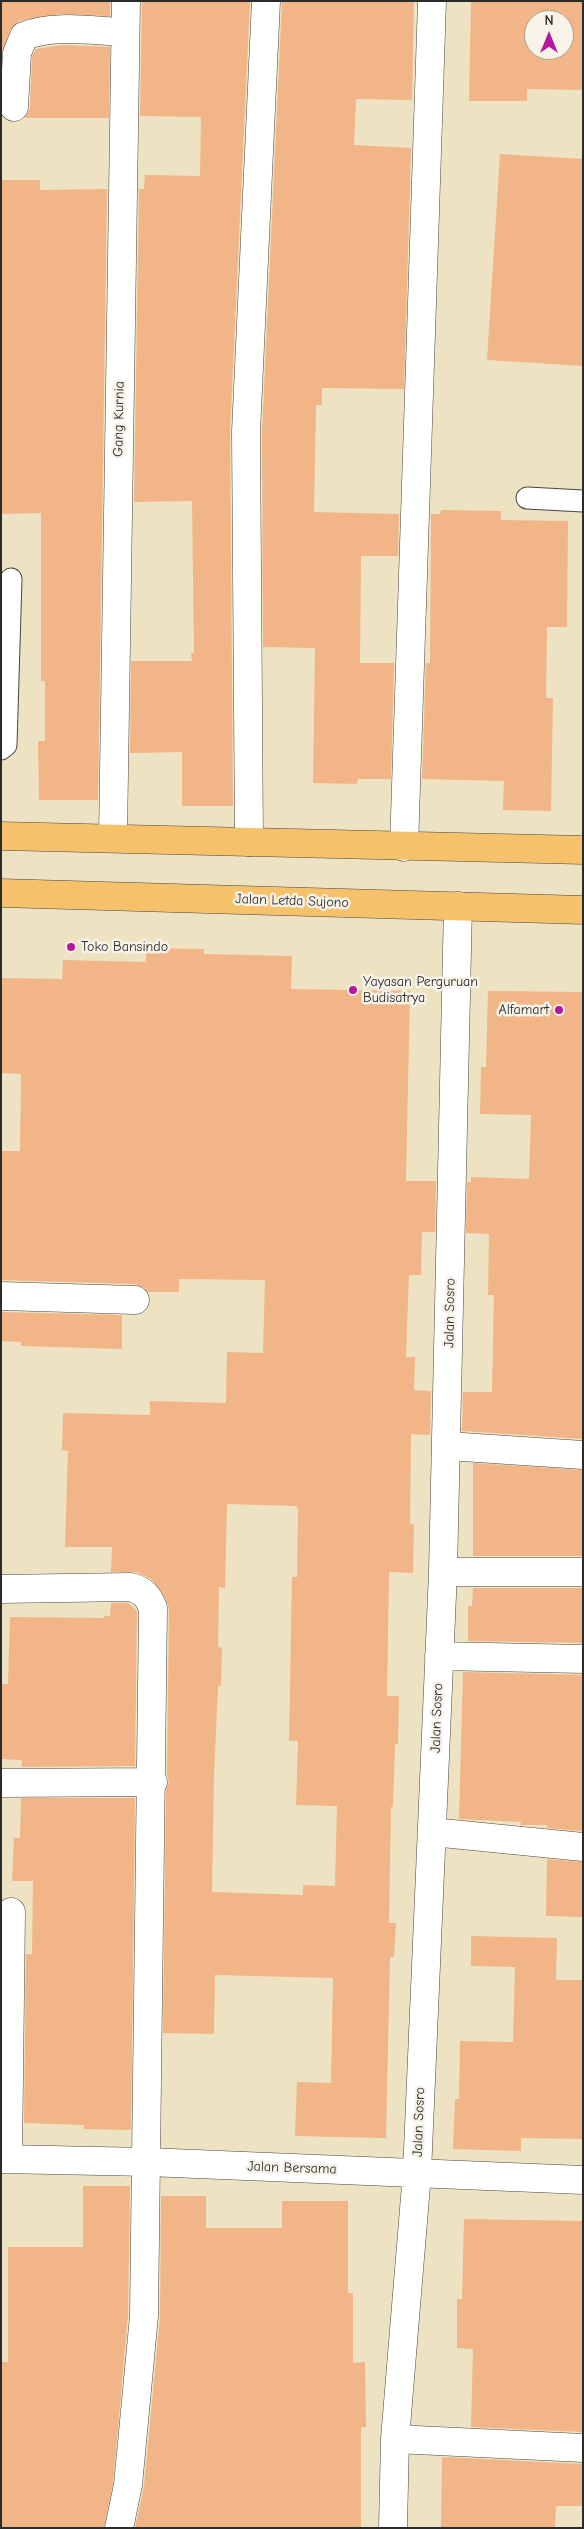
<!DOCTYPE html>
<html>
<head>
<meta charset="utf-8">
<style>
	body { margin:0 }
	#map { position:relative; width:584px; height:2529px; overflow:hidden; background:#ede2c2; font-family:"Comic Neue",sans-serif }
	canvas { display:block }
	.frame { position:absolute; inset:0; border:2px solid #2b2b2b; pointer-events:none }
	.north { position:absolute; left:524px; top:10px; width:50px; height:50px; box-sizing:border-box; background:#f7f3e8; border:1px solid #a5a39c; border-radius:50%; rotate:0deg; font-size:14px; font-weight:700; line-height:20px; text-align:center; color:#2b2b2b }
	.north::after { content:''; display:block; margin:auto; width:18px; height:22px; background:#b5179e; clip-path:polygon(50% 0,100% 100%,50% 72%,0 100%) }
</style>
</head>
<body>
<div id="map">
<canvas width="584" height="2529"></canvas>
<div class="frame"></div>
<div class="north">N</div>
</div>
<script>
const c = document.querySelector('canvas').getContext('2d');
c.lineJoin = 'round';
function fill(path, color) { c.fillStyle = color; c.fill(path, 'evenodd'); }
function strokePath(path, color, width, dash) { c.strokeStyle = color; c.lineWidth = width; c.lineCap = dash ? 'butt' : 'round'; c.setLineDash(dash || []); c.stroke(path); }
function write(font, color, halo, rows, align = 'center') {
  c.font = font + ' "Comic Neue",sans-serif'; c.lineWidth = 5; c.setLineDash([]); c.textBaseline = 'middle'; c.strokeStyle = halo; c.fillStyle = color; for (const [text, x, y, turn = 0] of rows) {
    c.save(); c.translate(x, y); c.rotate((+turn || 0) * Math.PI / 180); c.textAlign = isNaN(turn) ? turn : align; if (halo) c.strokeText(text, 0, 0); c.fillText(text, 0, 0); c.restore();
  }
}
fill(new Path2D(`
	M 1,1 L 110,1 L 110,16 L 60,14 L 19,21 L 10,30 L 1,55 Z
	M 142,1 L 250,1 L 230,431 L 233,806 L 182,806 L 182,752 L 130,753 L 131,661 L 192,661 L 191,653 L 194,653 L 192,501 L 134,502 L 139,189 L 144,189 L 145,175 L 200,176 L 201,117 L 140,116 Z
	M 282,1 L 414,1 L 412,100 L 356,99 L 354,145 L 411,148 L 404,389 L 322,388 L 322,405 L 316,405 L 314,512 L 399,514 L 398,556 L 361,556 L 360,663 L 394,663 L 391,779 L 358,779 L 357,784 L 313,783 L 315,648 L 263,647 L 262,432 Z
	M 471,1 L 583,1 L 583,90 L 527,89 L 527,101 L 469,101 ZM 534,20 L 564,20 L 564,50 L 534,50 Z
	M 62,45 L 110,47 L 109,118 L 25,118 L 30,108 L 32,56 L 36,49 Z
	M 500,154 L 583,159 L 583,366 L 487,360 Z
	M 1,180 L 40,180 L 40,190 L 107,189 L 98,800 L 39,800 L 38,741 L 45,741 L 45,681 L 41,681 L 41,513 L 1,514 Z
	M 441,510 L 501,511 L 501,520 L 568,521 L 567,627 L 547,627 L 546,698 L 553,698 L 551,811 L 503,810 L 504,781 L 422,779 L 426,663 L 430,663 L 431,514 L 440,514 Z
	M 146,948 L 204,949 L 204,954 L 292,956 L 291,989 L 410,991 L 406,1181 L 436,1181 L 435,1232 L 422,1232 L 421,1275 L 409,1275 L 406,1357 L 415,1357 L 414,1390 L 431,1391 L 430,1435 L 411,1434 L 410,1524 L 414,1524 L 413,1573 L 389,1572 L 387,1696 L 399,1696 L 398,1744 L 395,1744 L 393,1807 L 391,1807 L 389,1923 L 396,1923 L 394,1957 L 390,1957 L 386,2138 L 295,2136 L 297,2082 L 331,2083 L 333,1978 L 215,1975 L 214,2034 L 163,2033 L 166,1790 L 169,1782 L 167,1774 L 169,1608 L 162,1592 L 151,1579 L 136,1572 L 111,1572 L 112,1547 L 65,1547 L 68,1451 L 62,1450 L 63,1413 L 150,1415 L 150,1401 L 226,1403 L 227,1352 L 263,1353 L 265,1280 L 179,1279 L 179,1292 L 148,1292 L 143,1287 L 135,1284 L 1,1280 L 1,1151 L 20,1151 L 21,1074 L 1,1073 L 1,978 L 62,979 L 63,960 L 146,962 ZM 227,1504 L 296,1506 L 298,1509 L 297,1577 L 292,1577 L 289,1741 L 298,1741 L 296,1805 L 337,1806 L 335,1886 L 303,1885 L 303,1895 L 212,1892 L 214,1776 L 218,1686 L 221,1686 L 222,1648 L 218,1647 L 219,1587 L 225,1588 Z
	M 488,991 L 583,992 L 583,1439 L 462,1431 L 463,1392 L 492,1392 L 494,1295 L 488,1295 L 489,1234 L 466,1233 L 467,1182 L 471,1182 L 471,1177 L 529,1179 L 531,1115 L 480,1114 L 481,1067 L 486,1067 Z
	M 1,1312 L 122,1315 L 122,1349 L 21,1346 L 21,1342 L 1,1341 Z
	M 473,1463 L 583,1470 L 583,1556 L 473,1556 Z
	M 473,1588 L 583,1588 L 583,1643 L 468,1641 L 468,1606 L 472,1606 Z
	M 111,1603 L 128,1603 L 137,1611 L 135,1766 L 22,1767 L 22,1760 L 1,1759 L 1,1684 L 8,1684 L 10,1617 L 104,1618 L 104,1616 L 110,1616 Z
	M 463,1672 L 583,1675 L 583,1831 L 547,1828 L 547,1825 L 520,1825 L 521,1822 L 459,1819 Z
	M 21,1798 L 135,1798 L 131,2130 L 84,2129 L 84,2125 L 24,2123 L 26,1954 L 32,1954 L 33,1881 L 12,1881 L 14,1838 L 20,1838 Z
	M 547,1859 L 583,1862 L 583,1917 L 546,1916 Z
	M 471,1936 L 557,1938 L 556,1980 L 583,1980 L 583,2139 L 521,2138 L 521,2151 L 453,2149 L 455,2099 L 459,2099 L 460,2041 L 513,2042 L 515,1967 L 471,1966 Z
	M 83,2186 L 130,2186 L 128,2315 L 113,2483 L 104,2528 L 1,2528 L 1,2362 L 8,2362 L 8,2247 L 83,2247 Z
	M 161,2196 L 206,2196 L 206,2228 L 282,2228 L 282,2201 L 348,2201 L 348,2293 L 353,2293 L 353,2363 L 365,2362 L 366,2427 L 361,2427 L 361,2528 L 135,2528 L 144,2486 L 160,2317 Z
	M 464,2219 L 583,2221 L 583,2432 L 471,2427 L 473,2349 L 457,2348 L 457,2299 L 462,2299 Z
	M 442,2457 L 583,2464 L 583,2506 L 556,2506 L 555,2528 L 441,2528 Z`), '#f1b587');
const lane = new Path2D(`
	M 527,498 L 583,501
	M 1,749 L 6,745 L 11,579`);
const street = new Path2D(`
	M 14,107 L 17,53 L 24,36 C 55,24 92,31 125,32
	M 113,837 L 126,1
	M 249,842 L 246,432 L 266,1
	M 404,847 L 432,1
	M 1,1296 L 135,1300
	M 447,1446 L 583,1455
	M 443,1572 L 583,1572
	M 1,1589 L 131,1587 C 144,1591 148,1596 153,1608 L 144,2316 L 128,2485 L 119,2528
	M 439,1656 L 583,1659
	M 1,1783 L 153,1782
	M 432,1832 L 583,1847
	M 1,2159 L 148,2162 L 583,2180
	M 8,2159 L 11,1912
	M 395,2439 L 583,2448
	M 393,2528 L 395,2439 L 417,2173 L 443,1572 L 458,906`);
const highway = new Path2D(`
	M 1,836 L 583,850
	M 1,893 L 583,910`);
strokePath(lane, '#484642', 23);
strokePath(street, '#484642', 29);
strokePath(highway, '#484642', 29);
strokePath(lane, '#fff', 21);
strokePath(street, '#fff', 28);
strokePath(highway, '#f5c16b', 28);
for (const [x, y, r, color] of [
	[71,947,5,"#b5179e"],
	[353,990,5,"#b5179e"],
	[559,1010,5,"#b5179e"]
]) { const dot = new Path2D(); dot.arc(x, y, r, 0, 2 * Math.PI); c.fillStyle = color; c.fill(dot); strokePath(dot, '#f7f3e8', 2); }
write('14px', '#2b2b2b', '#f7f3e8', [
	["Gang Kurnia",119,419,-89],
	["Jalan Letda Sujono",292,901,2],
	["Jalan Sosro",450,1313,-89],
	["Jalan Sosro",437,1718,-88],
	["Jalan Sosro",419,2122,-88],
	["Jalan Bersama",292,2168,2]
]);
write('14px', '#2b2b2b', '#f7f3e8', [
	["Toko Bansindo",81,947],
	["Yayasan Perguruan",363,982],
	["Budisatrya",363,998],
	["Alfamart",549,1010,"right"]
], 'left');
</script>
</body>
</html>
